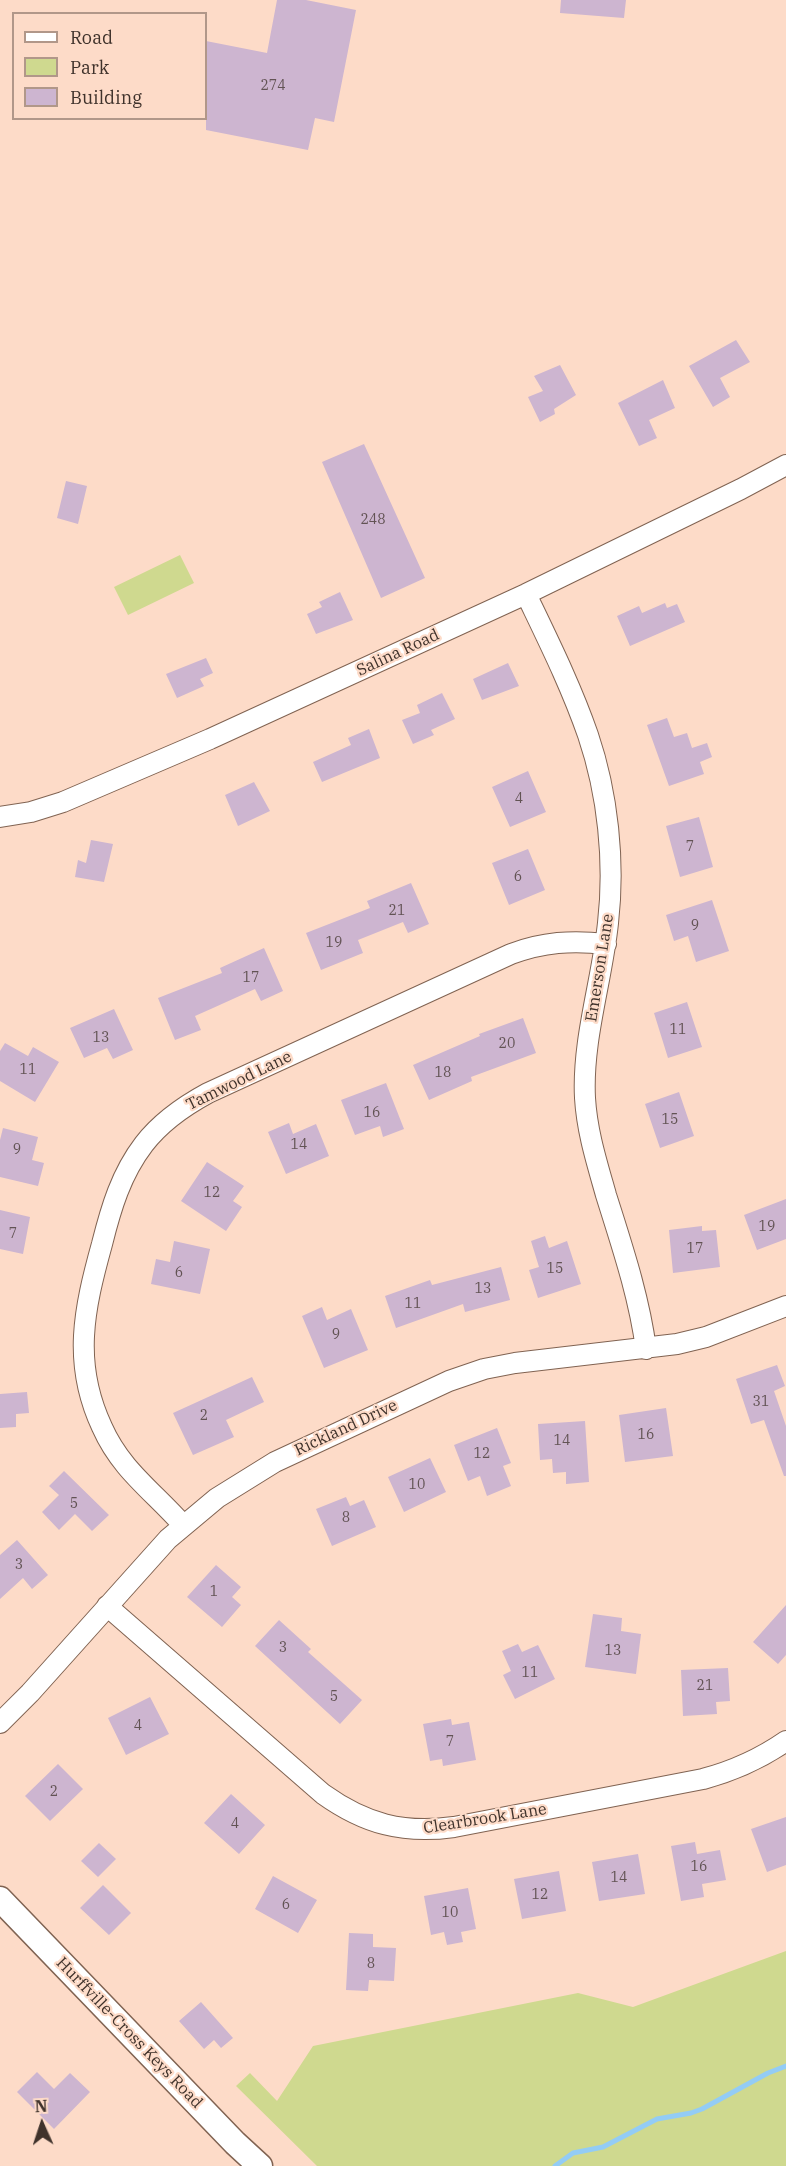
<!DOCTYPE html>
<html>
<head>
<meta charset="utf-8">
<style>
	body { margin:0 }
	#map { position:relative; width:786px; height:2166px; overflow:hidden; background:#fddbc8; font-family:"IBM Plex Serif",serif }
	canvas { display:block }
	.legend { position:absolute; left:12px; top:12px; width:195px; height:108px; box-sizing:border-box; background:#fddbc8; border:2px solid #b19789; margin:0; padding:8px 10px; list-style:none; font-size:18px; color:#3f322b }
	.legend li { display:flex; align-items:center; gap:12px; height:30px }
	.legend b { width:30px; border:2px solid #b19789 }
	.north { position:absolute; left:12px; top:2094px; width:60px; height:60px; -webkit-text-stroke:4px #fddbc8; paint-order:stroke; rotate:357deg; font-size:16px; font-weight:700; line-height:24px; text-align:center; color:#3f322b }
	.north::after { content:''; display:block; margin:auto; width:21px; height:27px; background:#3f322b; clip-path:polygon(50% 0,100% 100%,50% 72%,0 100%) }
</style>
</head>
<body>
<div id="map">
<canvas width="786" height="2166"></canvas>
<ul class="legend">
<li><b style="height:8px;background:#fff"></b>Road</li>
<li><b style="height:16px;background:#cfd98f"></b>Park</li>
<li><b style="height:16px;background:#cdb5d0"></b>Building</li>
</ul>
<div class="north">N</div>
</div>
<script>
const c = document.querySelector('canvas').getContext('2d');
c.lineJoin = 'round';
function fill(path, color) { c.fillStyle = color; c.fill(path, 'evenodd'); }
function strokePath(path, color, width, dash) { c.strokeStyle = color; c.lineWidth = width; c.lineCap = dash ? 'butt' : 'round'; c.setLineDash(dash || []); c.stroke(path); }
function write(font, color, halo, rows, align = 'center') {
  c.font = font + ' "IBM Plex Serif",serif'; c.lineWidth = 4.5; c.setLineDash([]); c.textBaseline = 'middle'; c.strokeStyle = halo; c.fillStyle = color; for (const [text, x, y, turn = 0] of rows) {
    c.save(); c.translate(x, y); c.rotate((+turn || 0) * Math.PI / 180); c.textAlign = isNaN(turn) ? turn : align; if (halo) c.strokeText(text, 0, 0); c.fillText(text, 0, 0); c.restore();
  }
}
fill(new Path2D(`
	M 180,555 L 194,583 L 128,615 L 114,587 Z
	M 786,1951 L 786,2166 L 317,2166 L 236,2086 L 250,2073 L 277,2101 L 313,2046 L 578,1993 L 633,2007 Z`), '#cfd98f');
strokePath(new Path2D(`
	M 555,2166 L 573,2153 L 603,2147 L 657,2119 L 691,2113 L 702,2109 L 768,2073 L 786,2066`), '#93ccf5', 5);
fill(new Path2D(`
	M 277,0 L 306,0 L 356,10 L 334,122 L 315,118 L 308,150 L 206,130 L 206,41 L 267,53 Z
	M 561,0 L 626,0 L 624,18 L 560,13 Z
	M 736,340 L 750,362 L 720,378 L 730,397 L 713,407 L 689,366 Z
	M 560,365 L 576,395 L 554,409 L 555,414 L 540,422 L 528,397 L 543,391 L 534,376 Z
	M 663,380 L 675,408 L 649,420 L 657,438 L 639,446 L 618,403 Z
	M 364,444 L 425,578 L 381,598 L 322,462 Z
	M 66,481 L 87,486 L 78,524 L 57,518 Z
	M 340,592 L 353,620 L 316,634 L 307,614 L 322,607 L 319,602 Z
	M 665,603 L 667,608 L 677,604 L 685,622 L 630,646 L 617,616 L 639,606 L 642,613 Z
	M 206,658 L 213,673 L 200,679 L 204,686 L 177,698 L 166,674 Z
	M 508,663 L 519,686 L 482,700 L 473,679 Z
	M 442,693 L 455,719 L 431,730 L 434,735 L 413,744 L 402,720 L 420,713 L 417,705 Z
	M 667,718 L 674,737 L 687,733 L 692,748 L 707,743 L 712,757 L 700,762 L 704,774 L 669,786 L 647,725 Z
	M 369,729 L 380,758 L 322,782 L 313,762 L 351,745 L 348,738 Z
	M 528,771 L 546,812 L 510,827 L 492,787 Z
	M 254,782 L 270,811 L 238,826 L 225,795 Z
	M 699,817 L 713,867 L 680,877 L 666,826 Z
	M 91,840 L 113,844 L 104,882 L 75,877 L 78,860 L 86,863 Z
	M 528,849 L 545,890 L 509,905 L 492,863 Z
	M 411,883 L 429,924 L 408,933 L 403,922 L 358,940 L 363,953 L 321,970 L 306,933 L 370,908 L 367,901 Z
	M 712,900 L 729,951 L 696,962 L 688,936 L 674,941 L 666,915 Z
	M 264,948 L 283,991 L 261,1001 L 255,989 L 213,1008 L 195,1016 L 201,1030 L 175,1040 L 158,998 L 222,973 L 220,968 Z
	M 687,1002 L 702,1047 L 668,1058 L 654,1013 Z
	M 114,1009 L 133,1050 L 113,1059 L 107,1048 L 84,1058 L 70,1028 Z
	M 523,1018 L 536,1053 L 471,1077 L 472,1081 L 429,1100 L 413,1065 L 480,1036 L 479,1034 Z
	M 5,1043 L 28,1056 L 33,1047 L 59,1062 L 35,1102 L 0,1081 L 0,1051 Z
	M 386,1083 L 404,1129 L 383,1137 L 380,1126 L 355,1135 L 341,1100 Z
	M 679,1092 L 694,1136 L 660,1148 L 645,1104 Z
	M 289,1123 L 293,1134 L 316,1124 L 329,1156 L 286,1174 L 268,1132 Z
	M 3,1128 L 38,1137 L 32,1160 L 44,1163 L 38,1186 L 0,1177 L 0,1140 Z
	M 207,1162 L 244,1186 L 233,1201 L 242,1207 L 226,1231 L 181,1201 Z
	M 786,1199 L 786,1239 L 757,1250 L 744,1215 Z
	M 0,1210 L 30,1217 L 23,1254 L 0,1249 Z
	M 702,1226 L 702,1231 L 716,1230 L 720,1267 L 673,1273 L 669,1230 Z
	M 545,1236 L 549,1248 L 567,1241 L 581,1284 L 538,1298 L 529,1270 L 539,1267 L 531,1241 Z
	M 174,1241 L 210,1249 L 200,1294 L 151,1284 L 156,1259 L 170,1262 Z
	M 501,1267 L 510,1300 L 465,1312 L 463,1304 L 396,1328 L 385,1296 L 430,1280 L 432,1285 Z
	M 322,1307 L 327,1320 L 351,1309 L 368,1350 L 324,1368 L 302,1316 Z
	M 777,1365 L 785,1386 L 774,1391 L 786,1426 L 786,1476 L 784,1476 L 764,1420 L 751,1424 L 736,1379 Z
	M 252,1377 L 264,1402 L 226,1420 L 234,1437 L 193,1455 L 173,1413 Z
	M 27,1392 L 29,1413 L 16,1414 L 16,1427 L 0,1428 L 0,1394 Z
	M 666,1408 L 673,1456 L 625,1462 L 619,1415 Z
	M 585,1421 L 589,1482 L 566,1484 L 566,1472 L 553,1473 L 552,1459 L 540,1460 L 538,1424 Z
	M 497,1428 L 511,1463 L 503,1466 L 511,1486 L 487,1496 L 480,1476 L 468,1481 L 454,1445 Z
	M 430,1458 L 446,1492 L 404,1512 L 388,1477 Z
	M 64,1471 L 109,1515 L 92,1531 L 75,1514 L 59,1530 L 42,1512 L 59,1495 L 49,1486 Z
	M 346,1497 L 350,1506 L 364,1500 L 376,1527 L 332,1546 L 316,1509 Z
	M 17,1540 L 48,1575 L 32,1589 L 23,1578 L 0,1599 L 0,1555 Z
	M 216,1565 L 241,1587 L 232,1597 L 241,1605 L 222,1627 L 187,1597 Z
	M 786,1605 L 786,1655 L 778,1664 L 753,1642 Z
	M 593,1614 L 622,1618 L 621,1631 L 641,1634 L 636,1674 L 585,1667 Z
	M 279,1620 L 311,1649 L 308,1652 L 362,1700 L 340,1724 L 255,1646 Z
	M 518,1644 L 522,1652 L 538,1645 L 555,1679 L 515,1699 L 503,1675 L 511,1671 L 502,1651 Z
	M 728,1668 L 730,1701 L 716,1702 L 717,1714 L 683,1716 L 681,1670 Z
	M 150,1697 L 169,1734 L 126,1755 L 108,1718 Z
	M 451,1719 L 452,1725 L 469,1722 L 476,1760 L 443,1766 L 442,1759 L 430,1761 L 423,1724 Z
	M 58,1764 L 83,1789 L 50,1821 L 25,1796 Z
	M 231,1794 L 265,1825 L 239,1854 L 204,1823 Z
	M 786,1817 L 786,1865 L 767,1872 L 751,1829 Z
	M 695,1842 L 697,1854 L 720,1850 L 726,1880 L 702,1884 L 704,1897 L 681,1901 L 671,1846 Z
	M 99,1843 L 116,1859 L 98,1877 L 81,1861 Z
	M 638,1854 L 645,1894 L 599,1901 L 592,1862 Z
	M 559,1871 L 566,1911 L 522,1919 L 514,1879 Z
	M 273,1876 L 317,1900 L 298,1933 L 255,1909 Z
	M 103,1885 L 131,1913 L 109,1935 L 80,1908 Z
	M 468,1888 L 476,1929 L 461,1932 L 463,1942 L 447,1945 L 444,1932 L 431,1935 L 424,1896 Z
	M 349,1933 L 373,1934 L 373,1947 L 396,1948 L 394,1981 L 369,1980 L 368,1991 L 346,1990 Z
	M 201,2002 L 233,2038 L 221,2048 L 214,2040 L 204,2049 L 179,2021 Z
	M 37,2072 L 54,2089 L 70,2073 L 90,2092 L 54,2129 L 17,2092 Z`), '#cdb5d0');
const minor = new Path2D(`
	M 526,594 C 548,640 571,686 588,735 C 608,794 615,862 608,923 C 602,981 582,1040 585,1098 C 587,1132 597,1163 606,1195 C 622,1246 639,1296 646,1349
	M 0,817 L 31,812 L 63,802 L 210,739 L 526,594 L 741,489 L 786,465
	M 183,1525 C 153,1491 121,1470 102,1427 C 72,1363 84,1309 102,1244 C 111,1208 121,1174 144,1144 C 161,1122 184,1106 208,1093 L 511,954 C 543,942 572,940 606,944
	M 107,1606 L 323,1794 C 365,1824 403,1834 454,1827 L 703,1779 C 733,1771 760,1759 786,1741
	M 0,1723 L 30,1693 L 168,1539 L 217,1498 L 275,1462 L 449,1381 L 484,1369 L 515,1363 L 677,1344 L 706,1337 L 786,1306`);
const major = new Path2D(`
	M 0,1899 L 235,2143 L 260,2166`);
strokePath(minor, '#806352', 22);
strokePath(major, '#806352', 27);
strokePath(minor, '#fff', 20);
strokePath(major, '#fff', 24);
write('14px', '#625354', null, [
	["274",273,86],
	["248",373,520],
	["4",519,799],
	["7",690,847],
	["6",518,877],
	["21",397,911],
	["9",695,926],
	["19",334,943],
	["17",251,978],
	["11",678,1030],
	["13",101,1038],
	["20",507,1044],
	["11",28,1070],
	["18",443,1073],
	["16",372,1113],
	["15",670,1120],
	["14",299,1145],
	["9",17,1150],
	["12",212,1193],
	["19",767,1227],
	["7",13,1234],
	["17",695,1249],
	["15",555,1269],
	["6",179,1273],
	["13",483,1289],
	["11",413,1304],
	["9",336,1335],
	["31",761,1402],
	["2",204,1416],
	["16",646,1435],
	["14",562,1441],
	["12",482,1454],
	["10",417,1485],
	["5",74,1504],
	["8",346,1518],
	["3",19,1565],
	["1",214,1592],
	["3",283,1648],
	["13",613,1651],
	["11",530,1673],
	["21",705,1686],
	["5",334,1697],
	["4",138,1726],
	["7",450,1742],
	["2",54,1792],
	["4",235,1824],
	["16",699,1867],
	["14",619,1878],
	["12",540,1895],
	["6",286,1905],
	["10",450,1913],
	["8",371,1964]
]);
write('16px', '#3f322b', '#fddbc8', [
	["Salina Road",398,653,-25],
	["Emerson Lane",600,968,-81],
	["Tamwood Lane",239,1081,-26],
	["Rickland Drive",346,1428,-25],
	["Clearbrook Lane",485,1819,-9],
	["Hurffville-Cross Keys Road",129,2033,46]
]);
</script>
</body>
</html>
